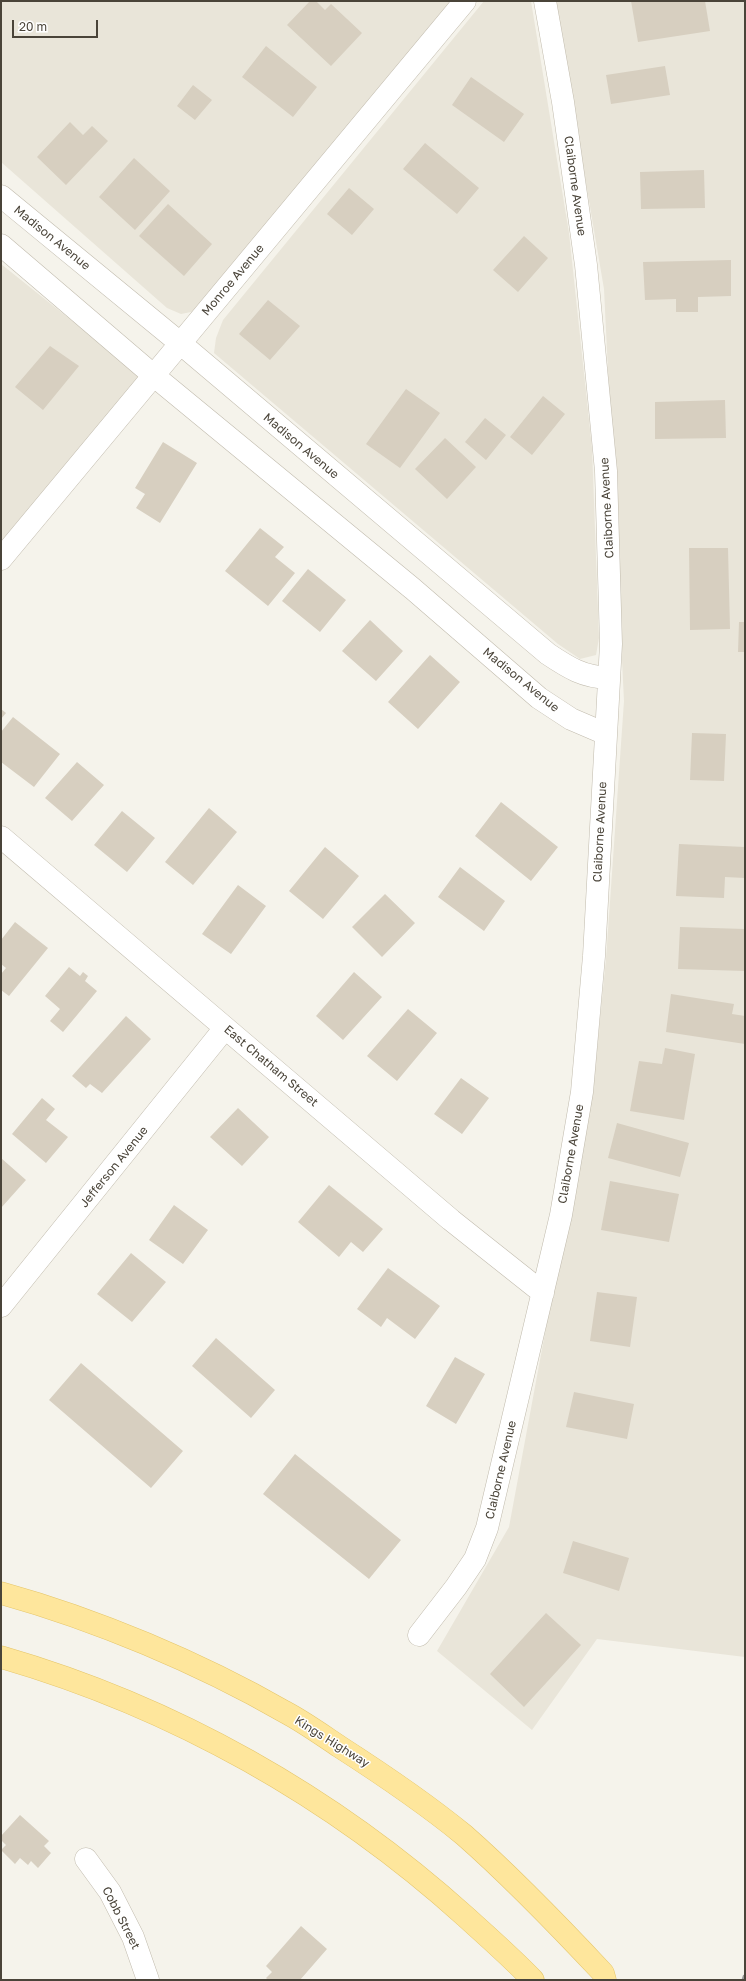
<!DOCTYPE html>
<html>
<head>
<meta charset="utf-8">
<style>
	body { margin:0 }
	#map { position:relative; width:746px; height:1981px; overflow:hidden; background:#f5f3eb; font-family:"Golos Text",sans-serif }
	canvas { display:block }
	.frame { position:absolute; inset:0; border:2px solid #4a4439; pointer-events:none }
	.scale { position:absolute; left:12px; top:20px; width:86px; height:18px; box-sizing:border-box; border:2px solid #4a4439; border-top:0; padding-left:5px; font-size:12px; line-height:14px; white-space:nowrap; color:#4a4439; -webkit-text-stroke:3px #fff; paint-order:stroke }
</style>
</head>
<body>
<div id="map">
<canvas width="746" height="1981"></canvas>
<div class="frame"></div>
<div class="scale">20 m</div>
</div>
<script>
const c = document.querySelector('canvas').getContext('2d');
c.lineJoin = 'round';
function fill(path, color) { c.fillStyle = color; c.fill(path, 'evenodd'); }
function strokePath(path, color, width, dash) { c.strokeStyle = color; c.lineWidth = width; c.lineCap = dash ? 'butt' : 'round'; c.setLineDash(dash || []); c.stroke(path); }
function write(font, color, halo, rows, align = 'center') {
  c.font = font + ' "Golos Text",sans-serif'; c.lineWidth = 3; c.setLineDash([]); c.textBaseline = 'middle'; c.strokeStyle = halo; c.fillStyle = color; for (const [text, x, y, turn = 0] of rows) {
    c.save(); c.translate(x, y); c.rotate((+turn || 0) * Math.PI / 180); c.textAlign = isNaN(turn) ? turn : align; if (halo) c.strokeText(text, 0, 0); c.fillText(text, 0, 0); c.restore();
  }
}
fill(new Path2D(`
	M 1,1 L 455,1 L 196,311 L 181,314 L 167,308 L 1,162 Z
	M 484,1 L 531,1 L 569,233 L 592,448 L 599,638 L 596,655 L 580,659 L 558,644 L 214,353 L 216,338 L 223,320 Z
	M 555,1 L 745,1 L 745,1657 L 597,1639 L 532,1730 L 437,1651 L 509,1527 L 596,1058 L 606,959 L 624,701 L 604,289 Z
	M 1,264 L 141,376 L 1,543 Z`), '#e9e5d9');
fill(new Path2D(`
	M 310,1 L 316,1 L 325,10 L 331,4 L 362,33 L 331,66 L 287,25 Z
	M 631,1 L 705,1 L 710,31 L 638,42 Z
	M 266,46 L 317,87 L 293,117 L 242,77 Z
	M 665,66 L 670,95 L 611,104 L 606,75 Z
	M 471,77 L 524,114 L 504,142 L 452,105 Z
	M 193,85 L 212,100 L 195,120 L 177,106 Z
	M 70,122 L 83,135 L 92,126 L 108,141 L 66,185 L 37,157 Z
	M 425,143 L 479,188 L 457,214 L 403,169 Z
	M 134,158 L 170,191 L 135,230 L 99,197 Z
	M 704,170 L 705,208 L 641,209 L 640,172 Z
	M 349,188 L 374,209 L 352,235 L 327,214 Z
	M 168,204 L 212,244 L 184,276 L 139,236 Z
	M 524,236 L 548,258 L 518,292 L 493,270 Z
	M 731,260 L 731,296 L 698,297 L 698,312 L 676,312 L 676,299 L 645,300 L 643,262 Z
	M 268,300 L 300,326 L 270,360 L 239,334 Z
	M 50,346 L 79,366 L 43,410 L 15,387 Z
	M 406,389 L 440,413 L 400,468 L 366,444 Z
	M 543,396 L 565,414 L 532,455 L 510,437 Z
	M 725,400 L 726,438 L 655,439 L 655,402 Z
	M 485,418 L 506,435 L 486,460 L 465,442 Z
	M 445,438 L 476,467 L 447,499 L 415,469 Z
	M 163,442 L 197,463 L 160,523 L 136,508 L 145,494 L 135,488 Z
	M 260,528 L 284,547 L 275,557 L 295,573 L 268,606 L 225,571 Z
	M 689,548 L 728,548 L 730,629 L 690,630 Z
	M 308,569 L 346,600 L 320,632 L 282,601 Z
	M 370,620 L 403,651 L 376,681 L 342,651 Z
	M 739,622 L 745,622 L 745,652 L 738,652 Z
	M 430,655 L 460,682 L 418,729 L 388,702 Z
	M 1,709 L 6,713 L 1,719 Z
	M 13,717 L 60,754 L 34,787 L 1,762 L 1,732 Z
	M 692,733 L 726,734 L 724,781 L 690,780 Z
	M 77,762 L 104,785 L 72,821 L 45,798 Z
	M 501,802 L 558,847 L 531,881 L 475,836 Z
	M 209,808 L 237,832 L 193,885 L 165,862 Z
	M 122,811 L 155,838 L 127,872 L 94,845 Z
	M 679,844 L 745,847 L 745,878 L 725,877 L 724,898 L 676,896 Z
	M 325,847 L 359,876 L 323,919 L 289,891 Z
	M 460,867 L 505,901 L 484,931 L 438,897 Z
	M 238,885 L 266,906 L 231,954 L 202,934 Z
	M 385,894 L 415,923 L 382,957 L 352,927 Z
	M 15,922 L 48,948 L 9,996 L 1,990 L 1,974 L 6,968 L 1,964 L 1,940 Z
	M 680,927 L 745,929 L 745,971 L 678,969 Z
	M 69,967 L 80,976 L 83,972 L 88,976 L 85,981 L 97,991 L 63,1032 L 50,1021 L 60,1009 L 45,996 Z
	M 354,972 L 382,997 L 343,1040 L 316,1016 Z
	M 671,994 L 734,1004 L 732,1014 L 745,1016 L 745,1044 L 666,1032 Z
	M 408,1009 L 437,1033 L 397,1081 L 367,1056 Z
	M 126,1016 L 151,1039 L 102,1093 L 90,1084 L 86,1088 L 72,1076 Z
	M 665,1048 L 695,1054 L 684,1120 L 630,1111 L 639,1061 L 662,1064 Z
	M 461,1078 L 489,1098 L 462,1134 L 434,1114 Z
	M 42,1098 L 55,1109 L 46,1120 L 68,1137 L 46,1163 L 12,1134 Z
	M 238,1108 L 269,1137 L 242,1166 L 210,1137 Z
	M 617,1123 L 689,1143 L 680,1177 L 608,1158 Z
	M 1,1158 L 26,1180 L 1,1208 Z
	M 610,1181 L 679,1194 L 669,1242 L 601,1230 Z
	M 329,1185 L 383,1229 L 363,1252 L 351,1242 L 339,1257 L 298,1222 Z
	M 174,1205 L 208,1230 L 183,1264 L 149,1240 Z
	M 131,1253 L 166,1282 L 132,1322 L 97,1294 Z
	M 388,1268 L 440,1306 L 415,1339 L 387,1318 L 381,1327 L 357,1309 Z
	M 597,1292 L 637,1297 L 630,1347 L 590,1341 Z
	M 216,1338 L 275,1390 L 251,1418 L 192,1366 Z
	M 455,1357 L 485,1374 L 456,1424 L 426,1406 Z
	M 81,1363 L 183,1451 L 151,1488 L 49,1400 Z
	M 574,1392 L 634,1404 L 627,1439 L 566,1427 Z
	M 295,1454 L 401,1540 L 369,1579 L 263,1494 Z
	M 573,1541 L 629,1558 L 619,1591 L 563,1573 Z
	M 546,1613 L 581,1645 L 524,1707 L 490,1674 Z
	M 20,1815 L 49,1841 L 44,1846 L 51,1853 L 38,1868 L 31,1861 L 28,1865 L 20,1858 L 15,1864 L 1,1850 L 6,1845 L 1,1840 L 1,1836 Z
	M 301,1926 L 327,1949 L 300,1980 L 268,1980 L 266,1978 L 272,1972 L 266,1966 Z`), '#d7cfc0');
const minor = new Path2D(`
	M 1,196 L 180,343 L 548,654 C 569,668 583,677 609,678
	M 1,245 L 153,375 L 413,589 L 539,698 L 571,719 L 606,734
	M 1,559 L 465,1
	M 1,837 L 451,1220 L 543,1293
	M 1,1306 L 225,1028
	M 419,1635 L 456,1587 L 475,1559 L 487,1528 L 561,1215 L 582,1092 L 594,956 L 611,644 L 606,471 L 586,265 L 563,102 L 545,1
	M 86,1859 L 110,1892 L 133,1937 L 148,1980`);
const major = new Path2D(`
	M 1,1593 C 95,1619 200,1663 285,1712 C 304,1722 322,1735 340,1747 C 382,1774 425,1803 464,1835 C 513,1878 558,1925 603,1973 L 605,1980
	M 1,1657 C 174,1707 333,1797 466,1917 C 489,1938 512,1958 533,1980`);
strokePath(minor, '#c1bbad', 23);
strokePath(major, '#e4c56a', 23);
strokePath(minor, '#fff', 22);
strokePath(major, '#fee69c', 22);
strokePath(new Path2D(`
	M 743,1980 L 745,1974`), '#999', 3, [5, 5]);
write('12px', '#4a4439', '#fff', [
	["Claiborne Avenue",575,186,82],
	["Madison Avenue",52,238,39],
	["Monroe Avenue",233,280,-50],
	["Madison Avenue",301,446,40],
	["Claiborne Avenue",607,508,-93],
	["Madison Avenue",521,680,39],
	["Claiborne Avenue",600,832,-87],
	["East Chatham Street",271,1066,40],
	["Claiborne Avenue",571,1154,-80],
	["Jefferson Avenue",114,1167,-51],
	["Claiborne Avenue",501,1470,-77],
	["Kings Highway",332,1742,32],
	["Cobb Street",121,1918,63]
]);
</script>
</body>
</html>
